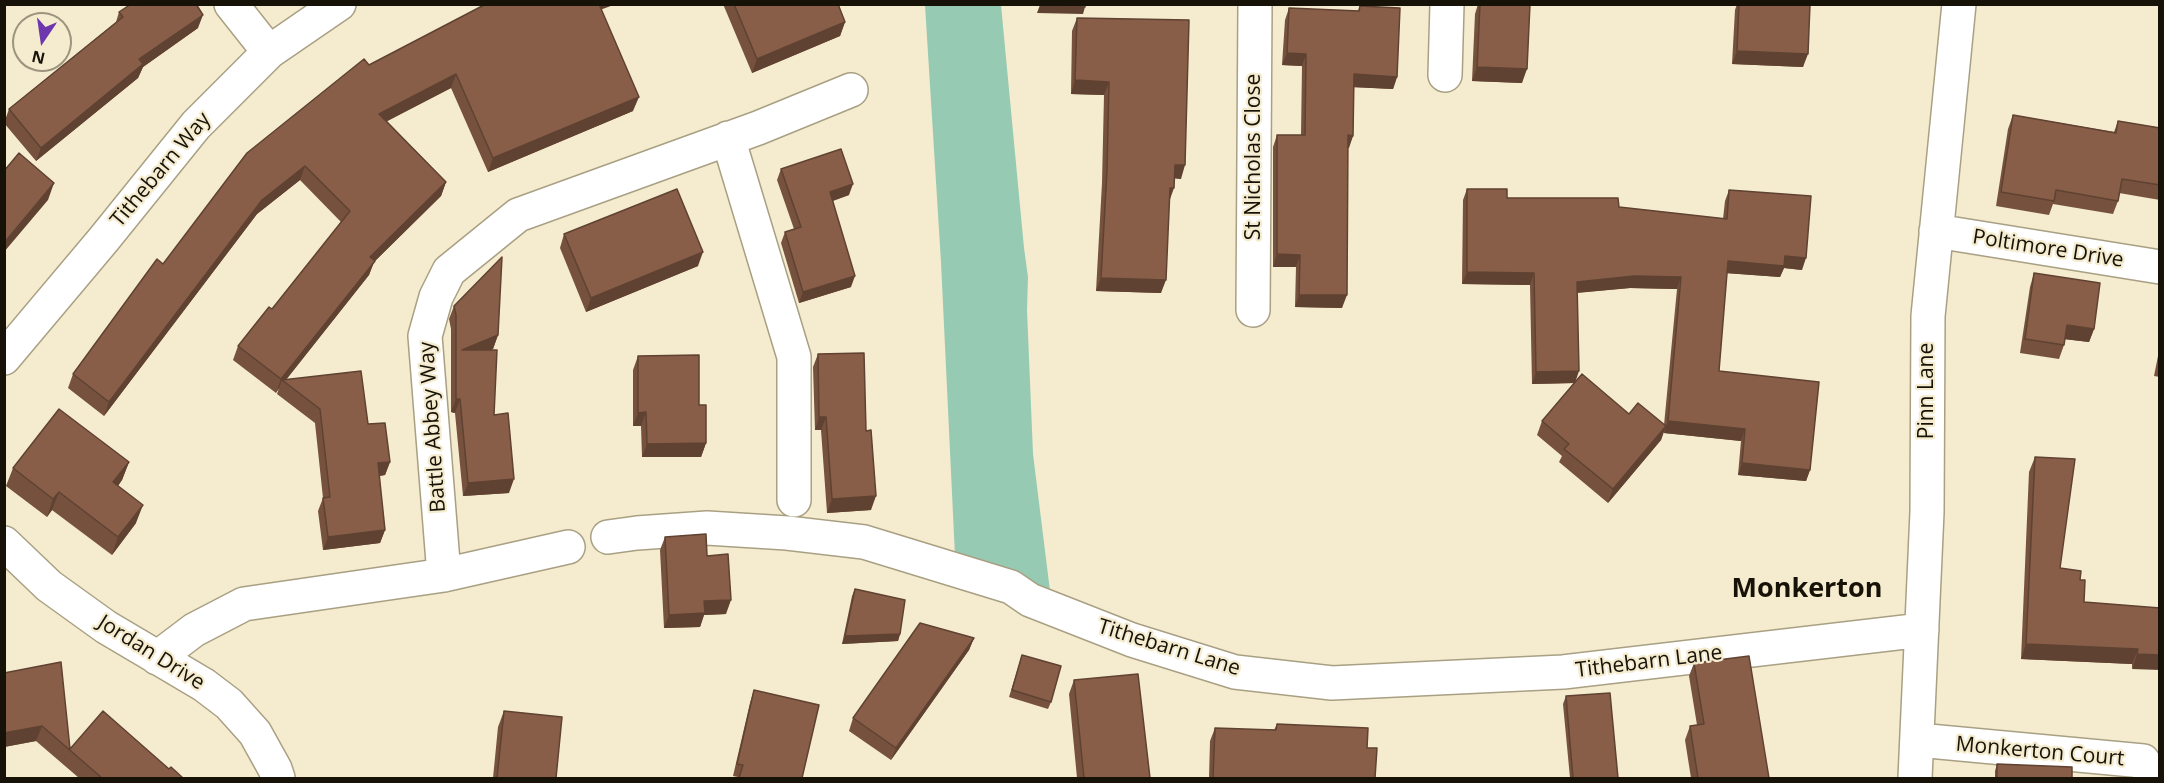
<!DOCTYPE html>
<html>
<head>
<meta charset="utf-8">
<style>
	body { margin:0 }
	#map { position:relative; width:2164px; height:783px; overflow:hidden; background:#f5ebce; font-family:"Open Sans",sans-serif }
	canvas { display:block }
	.frame { position:absolute; inset:0; border:6px solid #161208; pointer-events:none }
	.north { position:absolute; left:12px; top:12px; width:60px; height:60px; box-sizing:border-box; background:#f5ebce; border:2px solid #9c947f; border-radius:50%; rotate:193deg; font-size:16px; font-weight:700; line-height:24px; text-align:center; color:#161208 }
	.north::after { content:''; display:block; margin:auto; width:21px; height:27px; background:#6d37ae; clip-path:polygon(50% 0,100% 100%,50% 72%,0 100%) }
</style>
</head>
<body>
<div id="map">
<canvas width="2164" height="783"></canvas>
<div class="frame"></div>
<div class="north">N</div>
</div>
<script>
const c = document.querySelector('canvas').getContext('2d');
c.lineJoin = 'round';
function fill(path, color) { c.fillStyle = color; c.fill(path, 'evenodd'); }
function strokePath(path, color, width, dash) { c.strokeStyle = color; c.lineWidth = width; c.lineCap = dash ? 'butt' : 'round'; c.setLineDash(dash || []); c.stroke(path); }
function write(font, color, halo, rows, align = 'center') {
  c.font = font + ' "Open Sans",sans-serif'; c.lineWidth = 4.5; c.setLineDash([]); c.textBaseline = 'middle'; c.strokeStyle = halo; c.fillStyle = color; for (const [text, x, y, turn = 0] of rows) {
    c.save(); c.translate(x, y); c.rotate((+turn || 0) * Math.PI / 180); c.textAlign = isNaN(turn) ? turn : align; if (halo) c.strokeText(text, 0, 0); c.fillText(text, 0, 0); c.restore();
  }
}
fill(new Path2D(`
	M 925,5 L 1001,5 L 1024,248 L 1028,277 L 1027,310 L 1033,454 L 1050,591 L 955,556 L 941,262 Z`), '#96cab2');
const minor = new Path2D(`
	M 231,4 L 269,52
	M 1445,75 L 1447,4
	M 728,138 L 794,357 L 794,500
	M 1936,231 L 2160,267
	M 1253,310 L 1255,4
	M 4,358 L 104,239 L 196,125 L 269,52 L 339,4
	M 608,537 L 637,533 L 707,528 L 787,533 L 864,542 L 1011,587 L 1030,600 L 1132,640 L 1235,672 L 1332,683 L 1563,672 L 1922,630
	M 4,543 L 49,586 L 106,627 L 204,685 L 229,704 L 255,733 L 275,769 L 278,778
	M 444,575 L 425,336 L 436,297 L 449,271 L 518,215 L 758,128 L 851,90
	M 157,658 L 194,630 L 244,604 L 444,575 L 568,547
	M 1918,740 L 2143,761 L 2151,774 L 2151,778
	M 1915,778 L 1927,512 L 1928,316 L 1959,4`);
strokePath(minor, '#a9a084', 36);
strokePath(minor, '#fff', 33);
fill(new Path2D(`
	M 723,4 L 838,4 L 845,22 L 840,36 L 752,73 Z
	M 1478,4 L 1530,4 L 1522,83 L 1472,81 L 1475,14 Z
	M 1737,4 L 1810,4 L 1803,67 L 1732,64 L 1735,10 Z
	M 1360,6 L 1397,77 L 1393,89 L 1354,87 L 1353,136 L 1348,148 L 1342,308 L 1295,307 L 1296,267 L 1273,267 L 1273,147 L 1277,135 L 1301,135 L 1302,66 L 1282,65 L 1285,20 L 1289,8 L 1358,11 Z
	M 601,10 L 633,111 L 488,172 L 451,88 L 387,121 L 446,182 L 441,196 L 374,262 L 369,275 L 286,380 L 368,424 L 390,462 L 385,475 L 379,476 L 385,530 L 380,543 L 323,550 L 318,511 L 323,498 L 315,423 L 277,394 L 279,388 L 276,393 L 233,360 L 238,346 L 272,309 L 341,222 L 300,180 L 257,214 L 104,416 L 68,388 L 73,374 L 163,264 L 369,65 Z
	M 119,12 L 198,28 L 143,67 L 138,78 L 36,161 L 4,123 L 9,109 L 116,22 Z
	M 1077,18 L 1181,179 L 1175,178 L 1169,202 L 1161,293 L 1096,291 L 1102,183 L 1104,95 L 1071,94 L 1072,31 Z
	M 2013,115 L 2114,132 L 2118,121 L 2160,128 L 2160,200 L 2119,193 L 2118,201 L 2113,214 L 2053,204 L 2049,215 L 1996,206 L 2008,129 Z
	M 781,169 L 849,195 L 833,201 L 851,287 L 799,303 L 781,243 L 785,232 L 794,229 L 777,180 Z
	M 1467,189 L 1507,198 L 1619,207 L 1723,219 L 1725,201 L 1729,190 L 1802,270 L 1784,268 L 1780,277 L 1727,273 L 1719,371 L 1810,470 L 1806,481 L 1738,475 L 1741,441 L 1664,433 L 1664,431 L 1661,440 L 1608,503 L 1559,462 L 1562,456 L 1537,435 L 1542,421 L 1574,383 L 1532,384 L 1530,285 L 1462,284 L 1463,200 ZM 1630,288 L 1677,289 L 1664,425 L 1629,414 L 1575,381 L 1577,293 Z
	M 564,234 L 698,266 L 586,312 L 560,248 Z
	M 2034,273 L 2094,329 L 2089,342 L 2065,339 L 2064,345 L 2059,359 L 2020,353 L 2030,287 Z
	M 454,306 L 498,335 L 493,349 L 491,350 L 494,415 L 509,493 L 463,496 L 455,413 L 451,412 L 451,329 L 449,319 Z
	M 2160,346 L 2160,377 L 2154,376 Z
	M 818,354 L 866,431 L 871,510 L 827,513 L 821,430 L 815,430 L 813,367 Z
	M 638,356 L 699,405 L 706,443 L 701,457 L 642,457 L 641,426 L 633,426 L 633,370 Z
	M 2035,457 L 2060,568 L 2080,580 L 2084,602 L 2160,608 L 2132,669 L 2132,664 L 2021,659 L 2029,472 Z
	M 129,462 L 122,480 L 118,486 L 136,523 L 112,555 L 52,510 L 47,517 L 6,486 L 13,468 Z
	M 665,537 L 707,556 L 726,614 L 704,615 L 700,627 L 664,628 L 660,550 Z
	M 855,589 L 900,634 L 898,641 L 842,644 L 852,596 Z
	M 974,638 L 969,650 L 891,760 L 849,731 L 853,718 Z
	M 1022,655 L 1051,702 L 1048,709 L 1009,697 Z
	M 1694,663 L 1769,778 L 1691,778 L 1685,740 L 1690,726 L 1697,725 L 1689,676 Z
	M 4,673 L 70,749 L 169,769 L 183,778 L 79,778 L 36,741 L 4,747 Z
	M 1074,680 L 1150,778 L 1077,778 L 1069,694 Z
	M 754,690 L 802,778 L 738,778 L 738,777 L 733,776 L 750,703 Z
	M 1566,696 L 1618,778 L 1570,778 L 1563,704 Z
	M 504,711 L 556,778 L 493,778 L 498,727 Z
	M 1277,724 L 1367,748 L 1375,778 L 1209,778 L 1210,741 L 1215,728 L 1274,730 Z
	M 1997,764 L 2072,778 L 1995,778 L 1995,771 Z`), '#75513e');
fill(new Path2D(`
	M 595,4 L 616,4 L 592,13 Z
	M 1040,5 L 1085,7 L 1083,14 L 1037,13 Z
	M 203,15 L 198,28 L 143,67 L 138,78 L 36,161 L 41,148 L 139,59 Z
	M 845,22 L 840,36 L 752,73 L 757,59 Z
	M 1737,51 L 1808,54 L 1803,67 L 1732,64 Z
	M 1287,53 L 1306,54 L 1302,66 L 1282,65 Z
	M 1477,67 L 1527,69 L 1522,83 L 1472,81 Z
	M 456,74 L 451,88 L 374,128 L 379,114 Z
	M 1354,74 L 1397,77 L 1393,89 L 1349,87 Z
	M 1075,80 L 1109,82 L 1104,95 L 1071,94 Z
	M 639,97 L 633,111 L 488,172 L 493,158 Z
	M 1348,135 L 1353,136 L 1349,148 L 1344,148 Z
	M 1175,165 L 1185,165 L 1181,179 L 1171,178 Z
	M 305,166 L 300,180 L 257,214 L 104,416 L 109,402 L 262,200 Z
	M 446,182 L 441,196 L 374,262 L 369,275 L 284,382 L 282,380 L 279,388 L 276,393 L 281,379 L 370,257 Z
	M 54,183 L 48,200 L 4,252 L 4,243 Z
	M 853,184 L 849,195 L 826,203 L 830,192 Z
	M 1170,188 L 1174,188 L 1169,202 Z
	M 703,252 L 698,266 L 586,312 L 591,298 Z
	M 1277,254 L 1300,255 L 1296,267 L 1273,267 Z
	M 1785,256 L 1806,258 L 1802,270 L 1784,268 L 1780,277 L 1724,273 L 1728,261 Z
	M 1467,272 L 1534,273 L 1530,285 L 1462,284 Z
	M 855,276 L 851,287 L 799,303 L 803,292 Z
	M 1634,276 L 1681,277 L 1677,289 L 1630,288 L 1573,293 L 1577,282 Z
	M 1101,278 L 1166,280 L 1161,293 L 1096,291 Z
	M 1299,295 L 1347,295 L 1342,308 L 1295,307 Z
	M 2067,325 L 2094,329 L 2089,342 L 2063,339 Z
	M 498,335 L 493,349 L 457,364 L 462,350 Z
	M 1579,371 L 1575,383 L 1532,384 L 1536,372 Z
	M 456,399 L 460,399 L 455,413 L 451,412 Z
	M 646,412 L 641,426 L 633,426 L 638,413 Z
	M 819,417 L 826,417 L 821,430 L 815,430 Z
	M 1668,421 L 1745,429 L 1741,441 L 1664,433 Z
	M 1666,426 L 1661,440 L 1608,503 L 1613,489 Z
	M 706,443 L 701,457 L 642,457 L 647,444 Z
	M 129,462 L 122,480 L 107,501 L 113,482 Z
	M 390,462 L 385,475 L 373,477 L 378,463 Z
	M 1742,463 L 1810,470 L 1806,481 L 1738,475 Z
	M 514,479 L 509,493 L 463,496 L 468,483 Z
	M 59,492 L 52,510 L 47,517 L 53,499 Z
	M 876,496 L 871,510 L 827,513 L 832,499 Z
	M 143,505 L 136,523 L 112,555 L 118,537 Z
	M 385,530 L 380,543 L 323,550 L 328,537 Z
	M 731,600 L 726,614 L 704,615 L 700,627 L 664,628 L 669,615 L 704,601 Z
	M 900,634 L 898,641 L 842,644 L 845,636 Z
	M 974,638 L 969,650 L 891,760 L 896,748 Z
	M 2026,644 L 2138,649 L 2132,664 L 2021,659 Z
	M 2137,654 L 2160,655 L 2160,670 L 2132,669 Z
	M 42,726 L 36,741 L 4,747 L 4,733 Z`), '#5f4232');
const building = new Path2D(`
	M 131,4 L 196,4 L 203,15 L 139,59 L 143,64 L 41,148 L 9,109 L 123,17 L 119,12 Z
	M 486,4 L 599,4 L 639,97 L 493,158 L 456,74 L 379,114 L 446,182 L 370,257 L 375,261 L 281,379 L 238,346 L 269,307 L 272,309 L 350,211 L 305,166 L 262,200 L 109,402 L 73,374 L 157,259 L 163,264 L 247,153 L 364,59 L 369,65 Z
	M 734,4 L 838,4 L 845,22 L 757,59 Z
	M 1040,4 L 1085,4 L 1085,7 L 1040,5 Z
	M 1480,4 L 1530,4 L 1527,69 L 1477,67 Z
	M 1739,4 L 1810,4 L 1808,54 L 1737,51 Z
	M 1360,6 L 1400,8 L 1397,77 L 1354,74 L 1353,136 L 1348,135 L 1347,295 L 1299,295 L 1300,255 L 1277,254 L 1277,135 L 1305,135 L 1306,54 L 1287,53 L 1289,8 L 1359,11 Z
	M 1077,18 L 1189,20 L 1185,165 L 1175,165 L 1174,188 L 1170,188 L 1166,280 L 1101,278 L 1107,170 L 1109,82 L 1075,80 Z
	M 2013,115 L 2116,133 L 2118,121 L 2160,128 L 2160,185 L 2122,179 L 2118,201 L 2056,190 L 2054,201 L 2001,192 Z
	M 841,149 L 853,184 L 830,192 L 855,276 L 803,292 L 785,232 L 801,227 L 781,169 Z
	M 19,153 L 54,183 L 4,243 L 4,171 Z
	M 677,189 L 703,252 L 591,298 L 564,234 Z
	M 1467,189 L 1507,189 L 1507,198 L 1618,198 L 1619,207 L 1727,219 L 1729,190 L 1811,196 L 1806,258 L 1785,256 L 1784,266 L 1728,261 L 1719,371 L 1819,382 L 1810,470 L 1742,463 L 1745,429 L 1668,421 L 1681,277 L 1634,276 L 1577,282 L 1579,371 L 1536,372 L 1534,273 L 1467,272 Z
	M 502,257 L 498,335 L 462,350 L 497,350 L 494,415 L 508,413 L 514,479 L 468,483 L 460,399 L 456,399 L 456,315 L 454,306 Z
	M 2034,273 L 2100,283 L 2094,329 L 2067,325 L 2064,345 L 2025,339 Z
	M 864,353 L 866,431 L 871,430 L 876,496 L 832,499 L 826,417 L 819,417 L 818,354 Z
	M 699,355 L 699,405 L 706,405 L 706,443 L 647,444 L 646,412 L 638,413 L 638,356 Z
	M 361,371 L 368,424 L 385,423 L 390,462 L 378,463 L 385,530 L 328,537 L 323,498 L 330,497 L 320,409 L 282,380 Z
	M 1582,374 L 1629,414 L 1638,403 L 1666,426 L 1613,489 L 1564,449 L 1569,444 L 1542,421 Z
	M 59,409 L 129,462 L 113,482 L 143,505 L 118,537 L 59,492 L 53,499 L 13,468 Z
	M 2035,457 L 2075,459 L 2060,568 L 2081,571 L 2080,580 L 2085,580 L 2084,602 L 2160,608 L 2160,655 L 2137,654 L 2138,649 L 2026,644 Z
	M 706,534 L 707,556 L 728,554 L 731,600 L 704,601 L 705,613 L 669,615 L 665,537 Z
	M 855,589 L 905,600 L 900,634 L 845,636 Z
	M 920,623 L 974,638 L 896,748 L 853,718 Z
	M 1022,655 L 1061,666 L 1051,702 L 1012,690 Z
	M 1749,656 L 1769,778 L 1698,778 L 1690,726 L 1704,724 L 1694,663 Z
	M 61,662 L 70,749 L 103,711 L 169,769 L 171,767 L 183,778 L 102,778 L 42,726 L 4,733 L 4,673 Z
	M 1138,674 L 1150,778 L 1084,778 L 1074,680 Z
	M 754,690 L 819,705 L 802,778 L 739,778 L 743,765 L 737,764 Z
	M 1610,693 L 1618,778 L 1573,778 L 1566,696 Z
	M 504,711 L 562,717 L 556,778 L 497,778 Z
	M 1277,724 L 1368,728 L 1367,748 L 1377,748 L 1375,778 L 1213,778 L 1215,728 L 1276,730 Z
	M 1997,764 L 2072,767 L 2072,778 L 1997,778 Z`);
fill(building, '#885e48');
strokePath(building, '#5f4232', 1.5);
write('21px', '#161208', '#f5ebce', [
	["St Nicholas Close",1254,157,-90],
	["Tithebarn Way",161,170,-50],
	["Poltimore Drive",2048,249,9],
	["Pinn Lane",1927,391,-90],
	["Battle Abbey Way",433,427,-94],
	["Tithebarn Lane",1169,648,17],
	["Jordan Drive",151,653,32],
	["Tithebarn Lane",1649,662,-7],
	["Monkerton Court",2040,752,5]
]);
write('bold 27px', '#161208', '#f5ebce', [
	["Monkerton",1807,589]
]);
</script>
</body>
</html>
